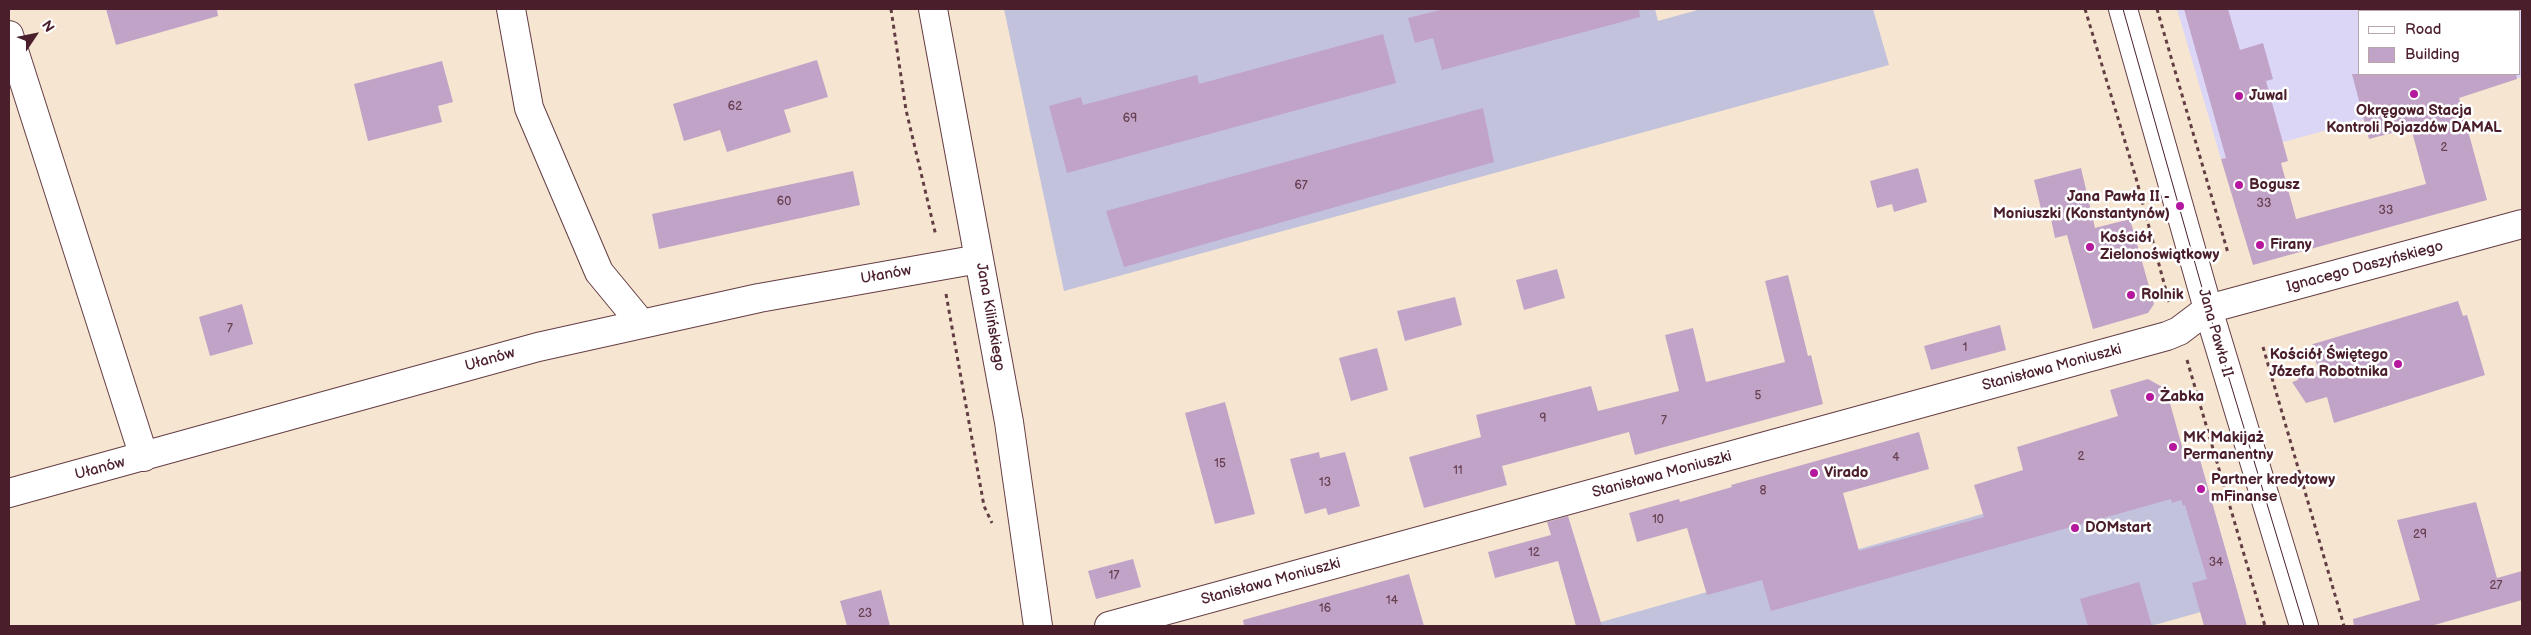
<!DOCTYPE html>
<html>
<head>
<meta charset="utf-8">
<style>
	body { margin:0 }
	#map { position:relative; width:2531px; height:635px; overflow:hidden; background:#f6e6d1; font-family:"Balsamiq Sans",sans-serif }
	canvas { display:block }
	.frame { position:absolute; inset:0; border:10px solid #4a1f2b; pointer-events:none }
	.legend { position:absolute; left:2358px; top:10px; width:162px; height:65px; box-sizing:border-box; background:#fff; border:1px solid #b7a5aa; margin:0; padding:6px 9px; list-style:none; font-size:15px; color:#4a1f2b }
	.legend li { display:flex; align-items:center; gap:10px; height:25px }
	.legend b { width:25px; border:1px solid #b7a5aa }
	.north { position:absolute; left:10px; top:10px; width:50px; height:50px; -webkit-text-stroke:4px #fff; paint-order:stroke; rotate:56deg; font-size:14px; font-weight:700; line-height:20px; text-align:center; color:#4a1f2b }
	.north::after { content:''; display:block; margin:auto; width:18px; height:22px; background:#4a1f2b; clip-path:polygon(50% 0,100% 100%,50% 72%,0 100%) }
</style>
</head>
<body>
<div id="map">
<canvas width="2531" height="635"></canvas>
<div class="frame"></div>
<ul class="legend">
<li><b style="height:6px;background:#fff"></b>Road</li>
<li><b style="height:14px;background:#c1a3c8"></b>Building</li>
</ul>
<div class="north">N</div>
</div>
<script>
const c = document.querySelector('canvas').getContext('2d');
c.lineJoin = 'round';
function fill(path, color) { c.fillStyle = color; c.fill(path, 'evenodd'); }
function strokePath(path, color, width, dash) { c.strokeStyle = color; c.lineWidth = width; c.lineCap = dash ? 'butt' : 'round'; c.setLineDash(dash || []); c.stroke(path); }
function write(font, color, halo, rows, align = 'center') {
  c.font = font + ' "Balsamiq Sans",sans-serif'; c.lineWidth = 5; c.setLineDash([]); c.textBaseline = 'middle'; c.strokeStyle = halo; c.fillStyle = color; for (const [text, x, y, turn = 0] of rows) {
    c.save(); c.translate(x, y); c.rotate((+turn || 0) * Math.PI / 180); c.textAlign = isNaN(turn) ? turn : align; if (halo) c.strokeText(text, 0, 0); c.fillText(text, 0, 0); c.restore();
  }
}
fill(new Path2D(`
	M 2177,9 L 2522,9 L 2522,77 L 2221,159 ZM 2360,11 L 2520,11 L 2520,74 L 2360,74 Z`), '#dcd6f6');
fill(new Path2D(`
	M 1004,9 L 1655,9 L 1658,21 L 1701,9 L 1873,9 L 1889,65 L 1064,291 Z
	M 2198,453 L 2240,601 L 2151,626 L 1587,626 Z`), '#c2c2dc');
fill(new Path2D(`
	M 106,9 L 217,9 L 218,16 L 116,45 Z
	M 1444,9 L 1639,9 L 1640,17 L 1442,70 L 1433,38 L 1415,43 L 1408,18 Z
	M 2184,9 L 2228,9 L 2240,50 L 2263,43 L 2273,79 L 2266,81 L 2288,161 L 2281,163 L 2296,219 L 2426,184 L 2411,128 L 2369,139 L 2352,74 L 2516,74 L 2517,79 L 2459,98 L 2487,200 L 2253,265 L 2221,159 L 2226,158 Z
	M 1383,34 L 1396,83 L 1067,173 L 1049,106 L 1081,97 L 1083,105 L 1197,75 L 1199,84 Z
	M 817,60 L 828,97 L 784,110 L 791,132 L 727,152 L 720,130 L 684,141 L 673,104 Z
	M 442,61 L 453,102 L 438,106 L 442,122 L 368,141 L 354,84 Z
	M 1483,108 L 1494,162 L 1124,267 L 1106,211 Z
	M 1918,168 L 1927,202 L 1894,212 L 1892,204 L 1877,208 L 1870,181 Z
	M 2081,168 L 2095,228 L 2130,219 L 2154,304 L 2148,313 L 2093,329 L 2067,235 L 2055,238 L 2051,219 L 2044,221 L 2034,180 Z
	M 853,171 L 860,205 L 659,249 L 652,214 Z
	M 1557,269 L 1565,298 L 1524,310 L 1516,280 Z
	M 1788,275 L 1808,356 L 1811,355 L 1823,404 L 1635,455 L 1629,432 L 1502,466 L 1507,485 L 1424,508 L 1409,457 L 1481,437 L 1476,415 L 1591,386 L 1598,411 L 1679,391 L 1665,335 L 1693,328 L 1706,382 L 1785,362 L 1765,281 Z
	M 1455,297 L 1462,325 L 1405,341 L 1397,311 Z
	M 2458,301 L 2463,316 L 2467,315 L 2485,375 L 2334,423 L 2327,397 L 2306,403 L 2292,382 L 2298,380 L 2298,376 L 2319,371 L 2311,347 L 2313,344 Z
	M 242,304 L 253,344 L 210,356 L 199,317 Z
	M 2000,325 L 2006,350 L 1931,370 L 1924,346 Z
	M 1377,348 L 1388,390 L 1351,401 L 1339,358 Z
	M 2148,379 L 2166,389 L 2185,457 L 2198,453 L 2247,626 L 2204,626 L 2192,583 L 2207,579 L 2185,505 L 2183,506 L 2181,500 L 2172,503 L 2171,499 L 1771,611 L 1762,580 L 1707,595 L 1687,528 L 1637,542 L 1629,513 L 1679,499 L 1680,502 L 1732,487 L 1731,485 L 1919,432 L 1929,469 L 1843,493 L 1859,551 L 1984,517 L 1974,485 L 2023,470 L 2017,447 L 2118,416 L 2110,390 Z
	M 1225,402 L 1255,514 L 1215,524 L 1185,413 Z
	M 1319,452 L 1320,458 L 1345,452 L 1360,506 L 1328,515 L 1326,508 L 1305,514 L 1290,459 Z
	M 2476,502 L 2497,578 L 2522,571 L 2522,600 L 2431,626 L 2354,626 L 2353,619 L 2420,600 L 2397,520 Z
	M 1568,516 L 1587,578 L 1602,626 L 1576,626 L 1558,561 L 1495,578 L 1488,552 L 1551,535 L 1547,522 Z
	M 1133,559 L 1141,587 L 1096,599 L 1088,571 Z
	M 1409,574 L 1424,626 L 1244,626 L 1243,620 Z
	M 2139,582 L 2152,626 L 2088,626 L 2080,599 Z
	M 881,590 L 890,626 L 847,626 L 840,601 Z`), '#c1a3c8');
const minor = new Path2D(`
	M 511,9 L 529,108 L 599,272 L 641,323
	M 933,9 L 1009,422 L 1038,626
	M 9,35 L 144,457
	M 9,493 L 538,347 L 759,298 L 979,259
	M 1109,626 L 2167,336 L 2179,331 L 2208,309 L 2522,224`);
const major = new Path2D(`
	M 2123,9 L 2208,309 L 2304,626`);
strokePath(minor, '#643d44', 30);
strokePath(major, '#643d44', 30);
strokePath(new Path2D(`
	M 891,9 L 906,110 L 936,236
	M 2085,9 L 2136,178 L 2169,302
	M 2157,9 L 2228,253
	M 946,294 L 984,506 L 992,523
	M 2263,347 L 2344,626
	M 2187,360 L 2265,626`), '#643d44', 3, [4, 4]);
strokePath(minor, '#fff', 28);
strokePath(major, '#fff', 28);
strokePath(new Path2D(`
	M 2123,9 L 2208,309 L 2304,626`), '#4a1f2b', 1);
for (const [x, y, r, color] of [
	[2414,94,5,"#b5179e"],
	[2239,96,5,"#b5179e"],
	[2239,185,5,"#b5179e"],
	[2180,206,5,"#b5179e"],
	[2260,245,5,"#b5179e"],
	[2090,247,5,"#b5179e"],
	[2131,295,5,"#b5179e"],
	[2398,364,5,"#b5179e"],
	[2150,397,5,"#b5179e"],
	[2173,447,5,"#b5179e"],
	[1814,473,5,"#b5179e"],
	[2201,489,5,"#b5179e"],
	[2075,528,5,"#b5179e"]
]) { const dot = new Path2D(); dot.arc(x, y, r, 0, 2 * Math.PI); c.fillStyle = color; c.fill(dot); strokePath(dot, '#fff', 2); }
write('12px', '#684052', null, [
	["62",735,107],
	["69",1130,119],
	["2",2444,148],
	["67",1301,186],
	["60",784,202],
	["33",2264,204],
	["33",2386,211],
	["7",230,329],
	["1",1965,348],
	["5",1758,396],
	["9",1543,419],
	["7",1664,421],
	["2",2081,457],
	["4",1896,458],
	["15",1220,464],
	["11",1458,471],
	["13",1325,483],
	["8",1763,491],
	["10",1658,520],
	["29",2420,535],
	["12",1534,553],
	["34",2216,563],
	["17",1114,576],
	["27",2496,586],
	["14",1392,601],
	["16",1325,609],
	["23",865,614]
]);
write('bold 15px', '#4a1f2b', '#fff', [
	["Juwal",2249,96],
	["Okręgowa Stacja",2414,111,"center"],
	["Kontroli Pojazdów DAMAL",2414,128,"center"],
	["Bogusz",2249,185],
	["Jana Pawła II -",2170,197,"right"],
	["Moniuszki (Konstantynów)",2170,214,"right"],
	["Kościół",2100,238],
	["Zielonoświątkowy",2100,255],
	["Firany",2270,245],
	["Rolnik",2141,295],
	["Kościół Świętego",2388,355,"right"],
	["Józefa Robotnika",2388,372,"right"],
	["Żabka",2160,397],
	["MK Makijaż",2183,438],
	["Permanentny",2183,455],
	["Virado",1824,473],
	["Partner kredytowy",2211,480],
	["mFinanse",2211,497],
	["DOMstart",2085,528]
], 'left');
write('15px', '#4a1f2b', '#fff', [
	["Ignacego Daszyńskiego",2365,267,-15],
	["Ułanów",886,275,-10],
	["Jana Kilińskiego",990,317,80],
	["Jana Pawła II",2215,333,74],
	["Ułanów",490,360,-16],
	["Stanisława Moniuszki",2052,368,-15],
	["Ułanów",100,469,-15],
	["Stanisława Moniuszki",1662,475,-15],
	["Stanisława Moniuszki",1271,582,-15]
]);
</script>
</body>
</html>
